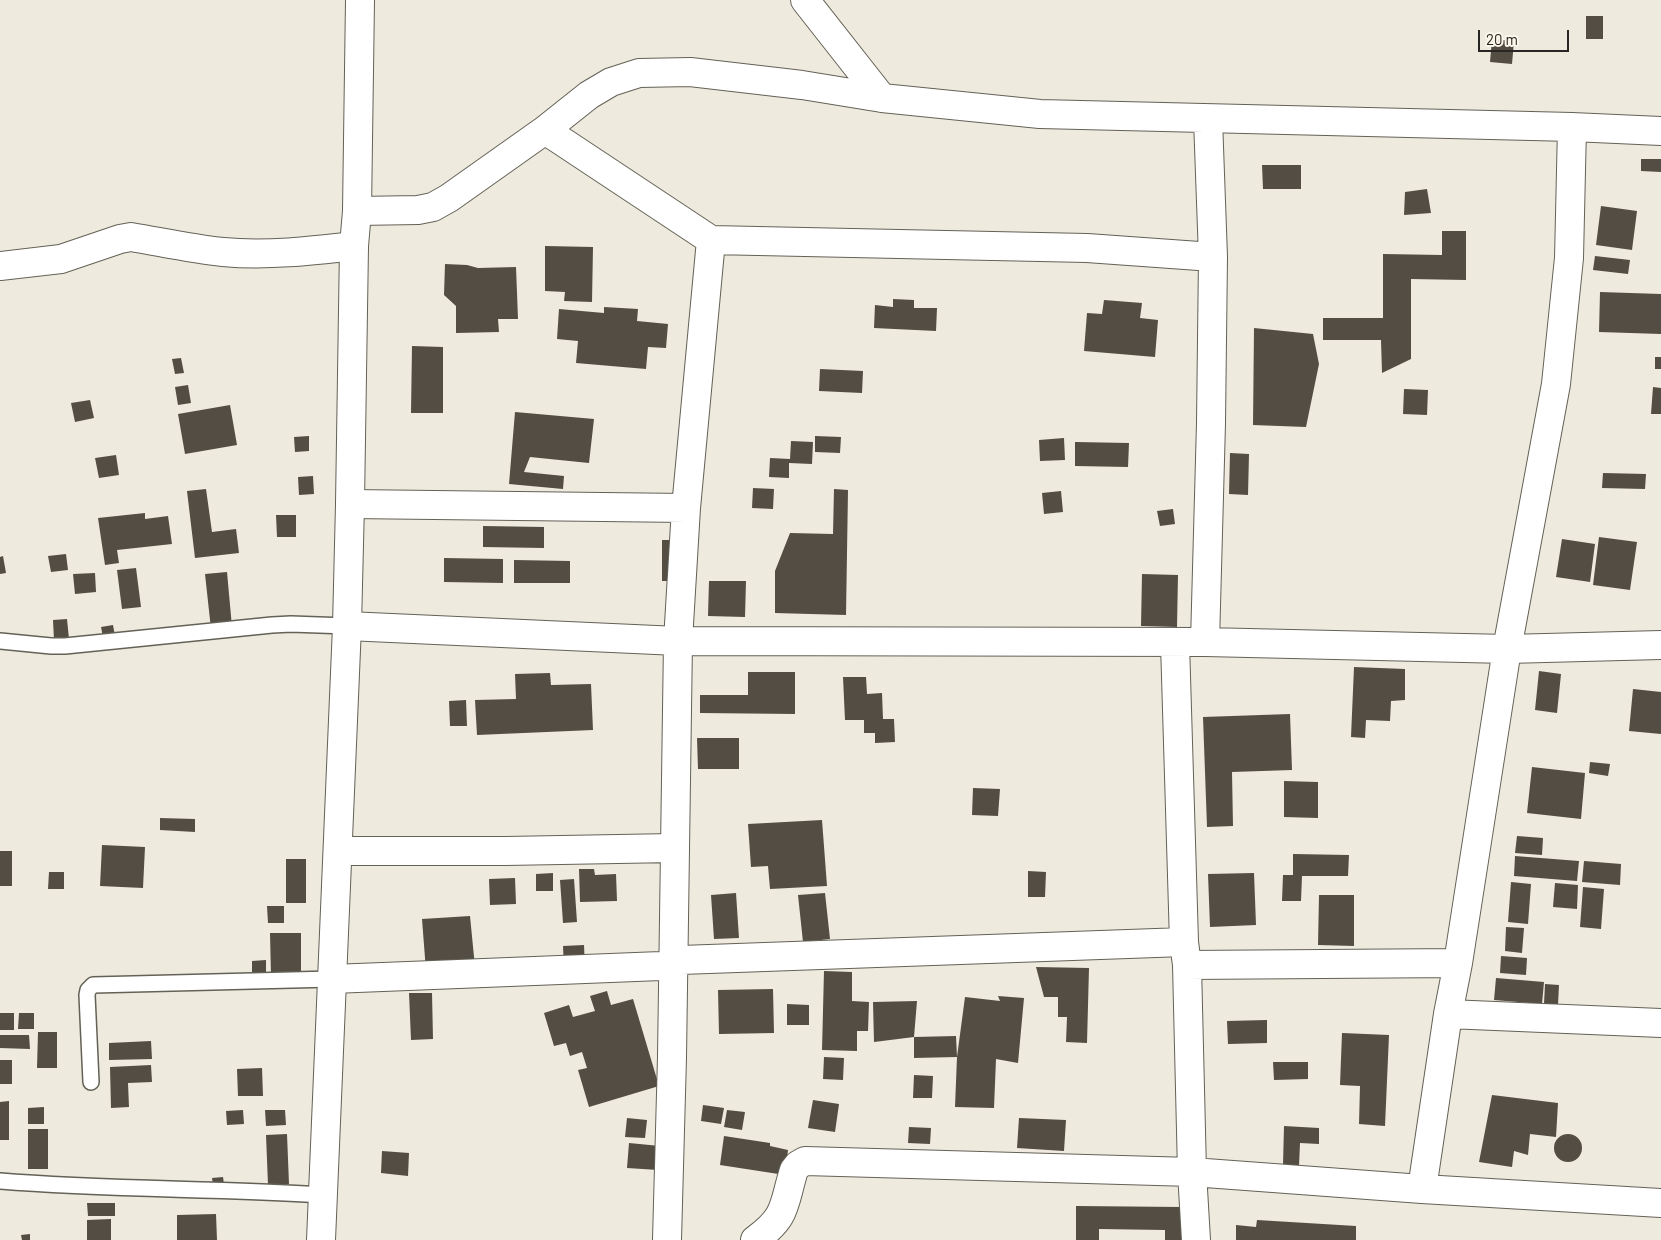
<!DOCTYPE html>
<html>
<head>
<meta charset="utf-8">
<style>
	body { margin:0 }
	#map { position:relative; width:1661px; height:1240px; overflow:hidden; background:#eeeade; font-family:Barlow,sans-serif }
	canvas { display:block }
	.scale { position:absolute; left:1478px; top:30px; width:91px; height:22px; box-sizing:border-box; border:2px solid #282622; border-top:0; padding-left:6px; font-size:15px; line-height:18px; white-space:nowrap; color:#282622; -webkit-text-stroke:4px #fcf7eb; paint-order:stroke }
</style>
</head>
<body>
<div id="map">
<canvas width="1661" height="1240"></canvas>
<div class="scale">20 m</div>
</div>
<script>
const c = document.querySelector('canvas').getContext('2d');
c.lineJoin = 'round';
function fill(path, color) { c.fillStyle = color; c.fill(path, 'evenodd'); }
function strokePath(path, color, width, dash) { c.strokeStyle = color; c.lineWidth = width; c.lineCap = dash ? 'butt' : 'round'; c.setLineDash(dash || []); c.stroke(path); }
fill(new Path2D(`
	M 1586,16 L 1603,16 L 1603,39 L 1586,39 Z
	M 1492,39 L 1514,41 L 1512,64 L 1490,62 Z
	M 1641,159 L 1661,159 L 1661,172 L 1641,171 Z
	M 1262,165 L 1301,165 L 1301,189 L 1263,189 Z
	M 1427,189 L 1431,213 L 1404,215 L 1405,192 Z
	M 1601,206 L 1637,211 L 1632,250 L 1596,245 Z
	M 1442,231 L 1466,231 L 1466,280 L 1411,279 L 1411,359 L 1382,373 L 1381,340 L 1323,340 L 1323,318 L 1383,318 L 1383,254 L 1442,255 Z
	M 545,246 L 593,247 L 592,302 L 564,301 L 565,292 L 545,291 Z
	M 1595,256 L 1630,260 L 1628,274 L 1593,270 Z
	M 445,264 L 467,265 L 478,268 L 516,267 L 518,319 L 498,319 L 499,332 L 456,333 L 456,306 L 444,295 Z
	M 1600,292 L 1661,294 L 1661,334 L 1599,332 Z
	M 893,299 L 914,300 L 914,308 L 937,308 L 936,331 L 874,328 L 875,305 L 893,307 Z
	M 1104,300 L 1142,303 L 1140,318 L 1158,320 L 1155,357 L 1084,351 L 1087,313 L 1102,314 Z
	M 604,307 L 638,309 L 637,321 L 668,324 L 666,348 L 648,347 L 646,369 L 576,363 L 578,341 L 557,339 L 559,309 L 604,313 Z
	M 1254,328 L 1313,334 L 1319,364 L 1306,427 L 1253,425 Z
	M 412,346 L 443,347 L 443,413 L 411,413 Z
	M 1655,357 L 1661,357 L 1661,369 L 1655,369 Z
	M 181,358 L 184,373 L 175,374 L 172,359 Z
	M 820,369 L 863,371 L 862,393 L 819,391 Z
	M 188,385 L 191,403 L 178,405 L 175,387 Z
	M 1653,387 L 1661,388 L 1661,414 L 1651,414 Z
	M 1404,389 L 1428,390 L 1427,415 L 1403,414 Z
	M 90,400 L 94,418 L 75,422 L 71,403 Z
	M 230,405 L 237,445 L 185,454 L 178,414 Z
	M 515,412 L 594,419 L 589,463 L 530,457 L 524,472 L 564,476 L 563,489 L 509,484 Z
	M 309,436 L 309,451 L 295,452 L 294,437 Z
	M 815,436 L 841,437 L 840,453 L 815,452 Z
	M 1064,438 L 1065,460 L 1040,461 L 1039,440 Z
	M 791,441 L 813,442 L 812,464 L 789,463 L 789,478 L 769,477 L 770,458 L 790,459 Z
	M 1075,442 L 1129,443 L 1128,467 L 1075,466 Z
	M 1230,453 L 1249,454 L 1248,495 L 1229,494 Z
	M 116,455 L 119,475 L 99,478 L 95,458 Z
	M 1603,473 L 1646,474 L 1645,489 L 1602,488 Z
	M 313,476 L 314,494 L 299,495 L 298,477 Z
	M 753,488 L 774,489 L 773,509 L 752,508 Z
	M 206,489 L 212,532 L 236,529 L 239,553 L 195,558 L 187,491 Z
	M 834,489 L 848,490 L 846,615 L 775,613 L 775,571 L 790,533 L 833,534 Z
	M 1061,491 L 1063,512 L 1044,514 L 1042,493 Z
	M 1173,509 L 1175,524 L 1160,526 L 1157,511 Z
	M 145,513 L 145,519 L 168,516 L 172,544 L 117,550 L 119,563 L 105,565 L 98,518 Z
	M 276,515 L 296,515 L 296,537 L 277,537 Z
	M 483,526 L 544,527 L 544,548 L 483,547 Z
	M 1599,537 L 1637,542 L 1630,590 L 1593,585 Z
	M 1562,539 L 1595,544 L 1590,582 L 1556,577 Z
	M 662,540 L 677,540 L 677,581 L 662,581 Z
	M 66,554 L 68,570 L 51,572 L 48,556 Z
	M 3,556 L 6,573 L 0,574 L 0,557 Z
	M 444,558 L 503,559 L 503,583 L 444,582 Z
	M 514,560 L 570,561 L 570,583 L 514,583 Z
	M 136,568 L 141,607 L 122,609 L 117,570 Z
	M 227,572 L 232,627 L 211,629 L 205,574 Z
	M 95,573 L 96,592 L 75,594 L 73,574 Z
	M 1142,574 L 1178,575 L 1177,627 L 1141,626 Z
	M 709,581 L 746,581 L 745,617 L 708,616 Z
	M 67,619 L 69,639 L 54,640 L 53,620 Z
	M 113,625 L 115,636 L 103,637 L 101,627 Z
	M 1354,667 L 1405,669 L 1405,700 L 1391,701 L 1390,721 L 1366,720 L 1365,738 L 1351,737 Z
	M 1539,671 L 1561,674 L 1557,713 L 1535,710 Z
	M 748,672 L 795,672 L 795,714 L 700,713 L 700,695 L 748,695 Z
	M 550,673 L 551,685 L 591,684 L 593,730 L 477,735 L 475,700 L 516,699 L 515,674 Z
	M 843,677 L 866,677 L 867,694 L 882,693 L 883,719 L 894,719 L 895,742 L 875,743 L 875,733 L 864,733 L 864,720 L 845,720 Z
	M 1633,689 L 1661,692 L 1661,734 L 1629,731 Z
	M 466,700 L 467,726 L 450,726 L 449,701 Z
	M 1290,714 L 1292,770 L 1232,772 L 1233,826 L 1207,827 L 1203,717 Z
	M 697,738 L 739,738 L 739,769 L 698,769 Z
	M 1590,762 L 1610,764 L 1608,776 L 1589,773 Z
	M 1532,767 L 1585,773 L 1581,819 L 1527,813 Z
	M 1284,781 L 1318,782 L 1318,818 L 1284,817 Z
	M 973,788 L 1000,789 L 998,816 L 972,815 Z
	M 160,818 L 195,819 L 195,832 L 160,830 Z
	M 822,820 L 827,886 L 770,889 L 768,866 L 751,867 L 748,824 Z
	M 1517,836 L 1543,838 L 1542,855 L 1515,853 Z
	M 102,845 L 145,847 L 143,888 L 100,886 Z
	M 0,851 L 12,851 L 12,886 L 0,886 Z
	M 1293,854 L 1349,855 L 1348,876 L 1302,876 L 1301,901 L 1282,901 L 1283,875 L 1293,875 Z
	M 1515,856 L 1579,861 L 1577,881 L 1514,876 Z
	M 286,859 L 306,859 L 306,903 L 286,903 Z
	M 1584,861 L 1621,864 L 1620,885 L 1582,882 Z
	M 579,869 L 594,869 L 595,875 L 616,874 L 617,901 L 580,902 Z
	M 1028,871 L 1046,872 L 1045,897 L 1028,897 Z
	M 49,872 L 64,872 L 64,889 L 48,889 Z
	M 553,873 L 553,891 L 536,891 L 536,874 Z
	M 1254,873 L 1256,925 L 1210,927 L 1208,874 Z
	M 515,878 L 516,904 L 490,905 L 489,879 Z
	M 574,879 L 577,922 L 563,923 L 560,880 Z
	M 1511,882 L 1531,884 L 1528,924 L 1508,922 Z
	M 1555,883 L 1578,885 L 1577,909 L 1553,907 Z
	M 1583,887 L 1604,889 L 1601,929 L 1580,927 Z
	M 736,893 L 739,938 L 714,939 L 711,895 Z
	M 825,893 L 830,939 L 803,942 L 798,895 Z
	M 1319,895 L 1354,895 L 1354,946 L 1318,945 Z
	M 267,906 L 284,906 L 284,923 L 268,923 Z
	M 470,916 L 475,967 L 426,971 L 422,919 Z
	M 1506,927 L 1524,928 L 1522,953 L 1505,951 Z
	M 270,933 L 301,933 L 301,976 L 271,976 Z
	M 584,945 L 585,968 L 564,969 L 563,946 Z
	M 1501,956 L 1527,958 L 1526,975 L 1500,973 Z
	M 266,960 L 266,974 L 252,974 L 252,961 Z
	M 1036,967 L 1089,968 L 1087,1043 L 1066,1042 L 1067,1017 L 1058,1017 L 1058,997 L 1044,997 Z
	M 824,971 L 852,972 L 852,1001 L 869,1002 L 868,1031 L 857,1031 L 857,1051 L 822,1050 Z
	M 1496,978 L 1544,982 L 1542,1004 L 1494,1000 Z
	M 1545,984 L 1559,985 L 1558,1005 L 1544,1004 Z
	M 773,989 L 774,1033 L 719,1034 L 718,990 Z
	M 607,991 L 611,1005 L 633,999 L 659,1086 L 589,1107 L 578,1070 L 587,1068 L 582,1052 L 570,1056 L 566,1043 L 554,1046 L 544,1013 L 569,1005 L 573,1017 L 595,1011 L 590,996 Z
	M 409,993 L 432,993 L 433,1039 L 411,1040 Z
	M 998,996 L 1024,998 L 1018,1063 L 996,1059 L 994,1108 L 955,1107 L 957,1057 L 965,997 L 1000,1001 Z
	M 917,1001 L 914,1037 L 956,1036 L 957,1057 L 914,1058 L 914,1037 L 874,1042 L 873,1002 Z
	M 787,1004 L 809,1005 L 809,1025 L 787,1025 Z
	M 0,1013 L 14,1013 L 14,1030 L 0,1030 Z
	M 19,1013 L 34,1013 L 34,1029 L 18,1029 Z
	M 1267,1020 L 1267,1043 L 1228,1044 L 1227,1021 Z
	M 38,1032 L 57,1032 L 57,1068 L 37,1068 Z
	M 1342,1033 L 1389,1035 L 1385,1126 L 1359,1124 L 1360,1086 L 1340,1085 Z
	M 0,1035 L 29,1035 L 30,1049 L 0,1048 Z
	M 151,1041 L 152,1059 L 109,1060 L 109,1043 Z
	M 824,1057 L 844,1058 L 843,1080 L 823,1079 Z
	M 0,1060 L 12,1060 L 12,1084 L 0,1084 Z
	M 1273,1062 L 1308,1062 L 1308,1079 L 1274,1080 Z
	M 151,1065 L 152,1082 L 128,1083 L 129,1107 L 111,1108 L 110,1067 Z
	M 262,1068 L 263,1096 L 238,1096 L 237,1069 Z
	M 914,1075 L 933,1076 L 932,1098 L 913,1098 Z
	M 1492,1095 L 1558,1103 L 1556,1137 L 1530,1134 L 1528,1155 L 1514,1151 L 1512,1167 L 1479,1162 Z
	M 813,1100 L 839,1104 L 835,1132 L 808,1128 Z
	M 9,1101 L 9,1140 L 0,1140 L 0,1102 Z
	M 703,1105 L 724,1108 L 721,1124 L 701,1121 Z
	M 44,1107 L 44,1124 L 28,1124 L 28,1108 Z
	M 243,1110 L 244,1124 L 227,1125 L 226,1111 Z
	M 265,1110 L 285,1110 L 286,1125 L 266,1126 Z
	M 727,1110 L 745,1112 L 742,1130 L 724,1127 Z
	M 627,1118 L 647,1120 L 645,1138 L 625,1137 Z
	M 1019,1118 L 1066,1120 L 1064,1151 L 1017,1148 Z
	M 1284,1126 L 1319,1128 L 1319,1144 L 1300,1143 L 1299,1166 L 1283,1165 Z
	M 909,1127 L 931,1128 L 930,1144 L 908,1143 Z
	M 28,1129 L 48,1129 L 48,1169 L 28,1169 Z
	M 287,1134 L 289,1184 L 268,1185 L 266,1135 Z
	M1554 1148a14 14 0 1 1 28 0a14 14 0 1 1-28 0Z
	M 724,1136 L 770,1143 L 770,1146 L 788,1150 L 785,1175 L 720,1165 Z
	M 629,1143 L 660,1146 L 658,1170 L 627,1168 Z
	M 382,1151 L 409,1153 L 408,1176 L 381,1173 Z
	M 223,1177 L 224,1184 L 213,1185 L 212,1178 Z
	M 87,1203 L 115,1203 L 115,1216 L 88,1216 Z
	M 1076,1206 L 1182,1207 L 1182,1240 L 1165,1240 L 1165,1230 L 1099,1229 L 1099,1240 L 1076,1240 Z
	M 216,1214 L 217,1240 L 177,1240 L 177,1215 Z
	M 111,1219 L 111,1240 L 87,1240 L 87,1220 Z
	M 1257,1220 L 1356,1226 L 1356,1240 L 1236,1240 L 1236,1225 L 1256,1227 Z
	M 30,1234 L 30,1240 L 22,1240 L 21,1235 Z`), '#534d44');
const service = new Path2D(`
	M 0,641 L 51,646 L 65,646 L 272,625 L 291,624 L 347,626
	M 91,1082 L 87,995 L 88,990 L 93,985 L 332,979
	M 0,1181 C 107,1190 215,1188 323,1195`);
const minor = new Path2D(`
	M 805,0 L 882,98
	M 545,130 L 711,240 L 686,508 L 678,641 L 672,1057 L 667,1240
	M 357,211 L 418,210 L 433,207 L 449,198 L 545,130 L 589,95 L 611,82 L 639,73 L 690,72 L 802,85 L 882,98 L 1040,114 L 1572,127 L 1661,131
	M 711,240 L 1087,248 L 1213,257
	M 0,266 L 61,259 L 120,239 L 131,237 C 161,242 192,249 223,252 C 266,256 311,251 354,246
	M 350,504 L 686,508
	M 347,626 L 678,641 L 1205,642 L 1507,649 L 1661,645
	M 1205,642 L 1211,423 L 1213,257 L 1208,119
	M 1175,643 L 1184,942 L 1187,965 L 1192,1172 L 1196,1240
	M 338,851 L 505,851 L 674,848
	M 1187,965 L 1458,963
	M 332,979 L 661,966 L 673,964 L 681,960 L 1184,942
	M 1448,1014 L 1661,1023
	M 1422,1189 L 1448,1014 L 1458,963 L 1507,649 L 1556,384 L 1569,258 L 1572,127
	M 755,1240 C 788,1216 783,1205 794,1170 L 798,1165 L 805,1161 L 1192,1172 L 1422,1189 L 1661,1203`);
const tertiary = new Path2D(`
	M 321,1240 L 347,626 L 350,504 L 354,246 L 357,211 L 360,0`);
strokePath(service, '#646156', 18);
strokePath(minor, '#646156', 30);
strokePath(tertiary, '#646156', 30);
strokePath(service, '#fff', 15);
strokePath(minor, '#fff', 28);
strokePath(tertiary, '#fff', 28);
</script>
</body>
</html>
